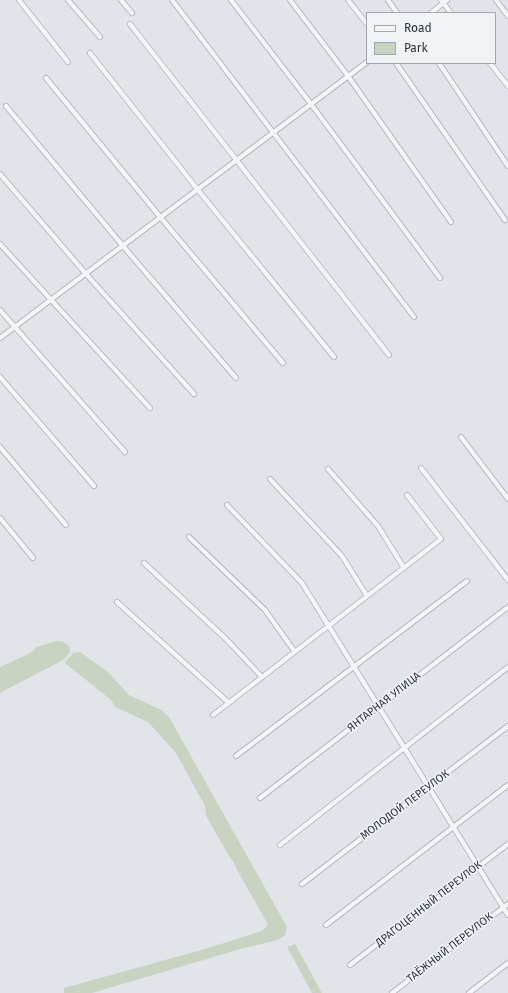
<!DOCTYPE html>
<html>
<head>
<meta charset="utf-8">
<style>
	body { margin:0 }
	#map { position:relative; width:508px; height:993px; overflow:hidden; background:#e1e5e9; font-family:"Fira Sans",sans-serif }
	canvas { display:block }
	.legend { position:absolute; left:366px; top:12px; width:130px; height:52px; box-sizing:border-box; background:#f1f4f7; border:1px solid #a1a7ae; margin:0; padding:5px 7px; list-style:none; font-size:12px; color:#2a3440 }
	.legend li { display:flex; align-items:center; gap:8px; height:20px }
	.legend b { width:20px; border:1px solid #a1a7ae }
</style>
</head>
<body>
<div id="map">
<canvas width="508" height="993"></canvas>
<ul class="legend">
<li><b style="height:5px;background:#f4f5f8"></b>Road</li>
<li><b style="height:11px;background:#c8d3c2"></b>Park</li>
</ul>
</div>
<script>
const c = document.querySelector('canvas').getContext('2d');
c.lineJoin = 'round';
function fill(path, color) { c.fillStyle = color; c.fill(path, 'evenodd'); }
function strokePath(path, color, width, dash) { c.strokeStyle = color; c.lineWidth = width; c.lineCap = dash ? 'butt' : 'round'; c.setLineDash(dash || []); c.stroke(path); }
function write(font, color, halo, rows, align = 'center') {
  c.font = font + ' "Fira Sans",sans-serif'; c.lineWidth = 3; c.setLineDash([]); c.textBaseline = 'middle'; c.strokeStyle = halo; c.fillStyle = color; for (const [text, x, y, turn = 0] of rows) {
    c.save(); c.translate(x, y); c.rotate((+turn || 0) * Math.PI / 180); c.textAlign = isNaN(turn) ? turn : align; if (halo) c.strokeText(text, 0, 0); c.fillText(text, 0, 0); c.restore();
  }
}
fill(new Path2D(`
	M 56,641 L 62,641 L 69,646 L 70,652 L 63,660 L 0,693 L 0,667 L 26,655 L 33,651 L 36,647 Z
	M 80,652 L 108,672 L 129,695 L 161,710 L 169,717 L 287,927 L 285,935 L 278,940 L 244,948 L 92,993 L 64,993 L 64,988 L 205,949 L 262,931 L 268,925 C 257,903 243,883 233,861 L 231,859 L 206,816 L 205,806 L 176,753 L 148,722 L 115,707 L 111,700 L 65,663 L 73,653 Z
	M 295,944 L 322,993 L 312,993 L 287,947 Z`), '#c8d3c2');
const minor = new Path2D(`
	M 19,0 L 68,62
	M 68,0 L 100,37
	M 121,0 L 132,13
	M 172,0 L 414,317
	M 231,0 L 311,104 L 440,278
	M 290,0 L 348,76 L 451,222
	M 348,0 L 367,24
	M 388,0 L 397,13
	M 441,0 L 451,13
	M 496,0 L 508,16
	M 431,13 L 447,0
	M 130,24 L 389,355
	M 90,53 L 198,190 L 334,357
	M 396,63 L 505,220
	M 439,63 L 508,166
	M 490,63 L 508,86
	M 46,78 L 161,218 L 283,363
	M 6,106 L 123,246 L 236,378
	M 0,174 L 86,274 L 194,394
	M 0,244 L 150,408
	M 0,310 L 125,452
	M 0,338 L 367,62
	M 0,377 L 94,486
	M 461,437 L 508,499
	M 0,447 L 66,525
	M 421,468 L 508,580
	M 328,469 L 378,526 L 404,568
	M 270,479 L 342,556 L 367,596
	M 227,505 L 302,583 L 508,915
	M 0,518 L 33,558
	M 189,537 L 265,610 L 295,652
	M 144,563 L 225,638 L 262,677
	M 117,602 L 229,703
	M 213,715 L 441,539 L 407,495
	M 236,756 L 467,581
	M 260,798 L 508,607
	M 280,845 L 508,667
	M 302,884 L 508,726
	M 326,925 L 508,785
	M 350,965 L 508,844
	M 392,993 L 508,904
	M 469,993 L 508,963`);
strokePath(minor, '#a6acb3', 6);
strokePath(minor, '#f4f5f8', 4.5);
write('11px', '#2a3440', '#f1f4f7', [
	["ЯНТАРНАЯ УЛИЦА",384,702,-38],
	["МОЛОДОЙ ПЕРЕУЛОК",405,805,-37],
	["ДРАГОЦЕННЫЙ ПЕРЕУЛОК",429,904,-38],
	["ТАЁЖНЫЙ ПЕРЕУЛОК",450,948,-38]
]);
</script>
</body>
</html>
